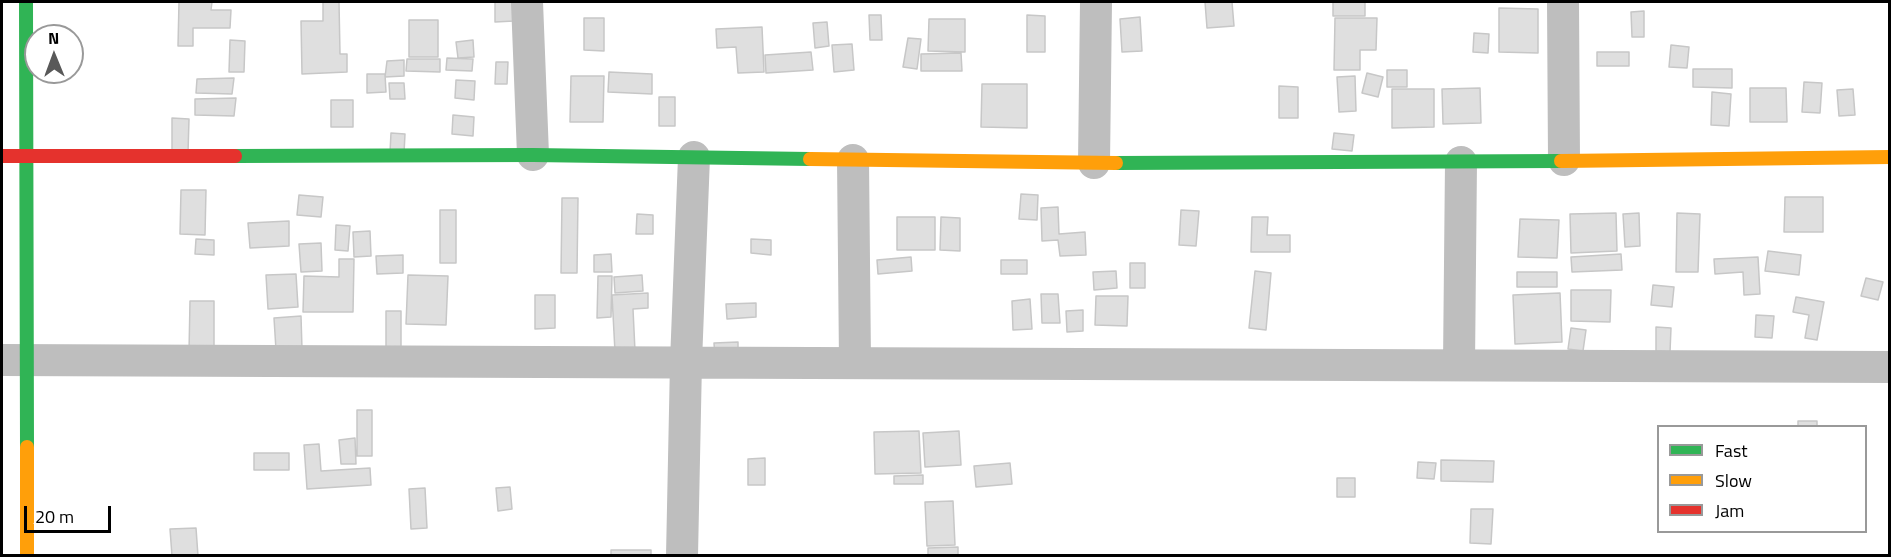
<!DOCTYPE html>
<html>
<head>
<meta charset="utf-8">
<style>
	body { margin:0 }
	#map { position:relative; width:1891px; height:557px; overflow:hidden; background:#fff; font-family:"Titillium Web",sans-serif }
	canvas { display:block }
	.frame { position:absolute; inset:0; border:3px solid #000; pointer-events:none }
	.legend { position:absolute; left:1657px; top:425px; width:210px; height:108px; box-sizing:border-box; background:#fff; border:2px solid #999; margin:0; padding:8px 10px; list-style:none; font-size:18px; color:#000 }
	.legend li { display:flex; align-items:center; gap:12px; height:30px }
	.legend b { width:30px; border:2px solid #999 }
	.north { position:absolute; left:24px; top:24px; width:60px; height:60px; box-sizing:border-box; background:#fff; border:2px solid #999; border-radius:50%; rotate:359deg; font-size:16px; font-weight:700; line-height:24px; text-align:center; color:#000 }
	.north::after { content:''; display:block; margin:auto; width:21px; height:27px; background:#595959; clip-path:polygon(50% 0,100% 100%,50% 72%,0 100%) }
	.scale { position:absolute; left:24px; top:506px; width:87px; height:27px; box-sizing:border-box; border:3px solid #000; border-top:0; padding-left:8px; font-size:18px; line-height:21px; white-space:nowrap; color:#000; -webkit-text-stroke:4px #fff; paint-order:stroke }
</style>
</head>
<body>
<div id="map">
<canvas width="1891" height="557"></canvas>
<div class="frame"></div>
<ul class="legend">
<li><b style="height:8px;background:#30b455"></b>Fast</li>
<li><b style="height:8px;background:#ff9f0a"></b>Slow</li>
<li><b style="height:8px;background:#e5322d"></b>Jam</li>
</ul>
<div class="north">N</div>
<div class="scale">20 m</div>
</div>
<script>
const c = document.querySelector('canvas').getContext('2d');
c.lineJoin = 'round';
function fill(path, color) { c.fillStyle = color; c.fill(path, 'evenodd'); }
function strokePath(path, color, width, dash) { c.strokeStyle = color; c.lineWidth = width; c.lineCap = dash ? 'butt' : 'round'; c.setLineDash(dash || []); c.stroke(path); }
const building = new Path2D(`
	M 179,2 L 212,2 L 211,10 L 231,10 L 230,28 L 193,28 L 193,46 L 178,46 Z
	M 323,2 L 339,2 L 340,54 L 347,54 L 347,72 L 302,74 L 301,21 L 323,21 Z
	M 495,2 L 512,2 L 514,21 L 495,22 Z
	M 1205,2 L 1232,2 L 1234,26 L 1207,28 Z
	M 1333,2 L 1365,2 L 1365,16 L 1333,16 Z
	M 1499,8 L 1538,9 L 1538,53 L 1499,52 Z
	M 1644,11 L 1644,37 L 1632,37 L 1631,12 Z
	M 869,15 L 881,15 L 882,40 L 870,40 Z
	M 1027,15 L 1045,16 L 1045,52 L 1027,52 Z
	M 1140,17 L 1142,51 L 1122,52 L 1120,19 Z
	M 584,18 L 604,18 L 604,51 L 584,50 Z
	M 1335,18 L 1377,18 L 1376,50 L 1360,50 L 1360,70 L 1334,70 Z
	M 929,19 L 965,19 L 965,52 L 928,51 Z
	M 409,20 L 438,20 L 438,57 L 409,57 Z
	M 827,22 L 829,46 L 815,48 L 813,23 Z
	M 762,27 L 764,72 L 738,73 L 736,47 L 717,48 L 716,29 Z
	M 1474,33 L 1489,34 L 1488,53 L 1473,52 Z
	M 908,38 L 921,39 L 917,69 L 903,67 Z
	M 230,40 L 245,41 L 244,72 L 229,72 Z
	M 473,40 L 474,57 L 458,58 L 456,42 Z
	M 852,44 L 854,70 L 834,72 L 832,45 Z
	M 1671,45 L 1689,47 L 1687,68 L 1669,67 Z
	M 811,52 L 813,70 L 766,73 L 765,55 Z
	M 1597,52 L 1629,52 L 1629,66 L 1597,66 Z
	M 961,53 L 962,71 L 921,71 L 921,54 Z
	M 447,58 L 473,59 L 472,71 L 446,70 Z
	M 407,59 L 440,59 L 440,72 L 406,71 Z
	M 404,60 L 404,76 L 385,77 L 387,61 Z
	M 496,62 L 508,62 L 507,84 L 495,84 Z
	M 1693,69 L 1732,69 L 1732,88 L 1693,87 Z
	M 1387,70 L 1407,70 L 1407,87 L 1387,87 Z
	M 609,72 L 652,74 L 652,94 L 608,92 Z
	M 1367,73 L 1383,77 L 1378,97 L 1362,93 Z
	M 367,74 L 385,74 L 386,92 L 367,93 Z
	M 571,76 L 604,76 L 603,122 L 570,122 Z
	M 1355,76 L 1356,111 L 1339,112 L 1337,77 Z
	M 234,78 L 232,94 L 196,93 L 197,79 Z
	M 456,80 L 475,81 L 474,100 L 455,98 Z
	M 1804,82 L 1822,83 L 1820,113 L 1802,112 Z
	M 389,83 L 404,83 L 405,99 L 390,99 Z
	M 982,84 L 1027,84 L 1027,128 L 981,127 Z
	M 1279,86 L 1298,87 L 1298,118 L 1279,118 Z
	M 1480,88 L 1481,123 L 1443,124 L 1442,89 Z
	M 1750,88 L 1786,88 L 1787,122 L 1750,122 Z
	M 1392,89 L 1434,89 L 1434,127 L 1392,128 Z
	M 1853,89 L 1855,115 L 1839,116 L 1837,90 Z
	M 1712,92 L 1731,94 L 1729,126 L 1711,125 Z
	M 659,97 L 675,97 L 675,126 L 659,126 Z
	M 236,98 L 234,116 L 195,115 L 195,99 Z
	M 331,100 L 353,100 L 353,127 L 331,127 Z
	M 453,115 L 474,117 L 473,136 L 452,134 Z
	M 172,118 L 189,119 L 188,153 L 172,153 Z
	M 391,133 L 405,134 L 404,153 L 390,152 Z
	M 1334,133 L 1354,135 L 1352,151 L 1332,149 Z
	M 181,190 L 206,190 L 205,235 L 180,234 Z
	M 1021,194 L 1038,195 L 1037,220 L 1019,219 Z
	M 299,195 L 323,197 L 321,217 L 297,215 Z
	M 1785,197 L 1823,197 L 1823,232 L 1784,232 Z
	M 562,198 L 578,198 L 577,273 L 561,273 Z
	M 1058,207 L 1059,234 L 1085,232 L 1086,255 L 1060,256 L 1058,240 L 1042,241 L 1041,208 Z
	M 440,210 L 456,210 L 456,263 L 440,263 Z
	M 1181,210 L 1199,211 L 1196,246 L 1179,245 Z
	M 1616,213 L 1617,251 L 1571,253 L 1570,214 Z
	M 1639,213 L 1640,246 L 1625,247 L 1623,214 Z
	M 1677,213 L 1700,214 L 1698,272 L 1676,272 Z
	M 637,214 L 653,215 L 653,234 L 636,234 Z
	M 897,217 L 935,217 L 935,250 L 897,250 Z
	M 941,217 L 960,218 L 960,251 L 940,250 Z
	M 1252,217 L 1268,217 L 1267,235 L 1290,235 L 1290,252 L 1251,252 Z
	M 1520,219 L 1559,220 L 1557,258 L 1518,257 Z
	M 289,221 L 289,246 L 250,248 L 248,223 Z
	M 336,225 L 350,226 L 348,251 L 335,250 Z
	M 370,231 L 371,256 L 354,257 L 353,232 Z
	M 196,239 L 214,240 L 214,255 L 195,254 Z
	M 751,239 L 771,240 L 771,255 L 751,253 Z
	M 321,243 L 322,271 L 301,272 L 299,244 Z
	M 1768,251 L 1801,255 L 1799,275 L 1765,271 Z
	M 611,254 L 612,272 L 594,272 L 594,255 Z
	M 1621,254 L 1622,270 L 1572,272 L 1571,257 Z
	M 403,255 L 403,273 L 377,274 L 376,256 Z
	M 911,257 L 912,271 L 878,274 L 877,260 Z
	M 1758,257 L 1760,294 L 1744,295 L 1743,272 L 1715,274 L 1714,259 Z
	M 339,259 L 354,259 L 353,312 L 303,312 L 304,276 L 339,277 Z
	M 1001,260 L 1027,260 L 1027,274 L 1001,274 Z
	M 1130,263 L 1145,263 L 1145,288 L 1130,288 Z
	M 1116,271 L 1117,288 L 1094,290 L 1093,272 Z
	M 1255,271 L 1271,273 L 1266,330 L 1249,328 Z
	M 1517,272 L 1557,272 L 1557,287 L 1517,287 Z
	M 296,274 L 298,307 L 268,309 L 266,275 Z
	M 408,275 L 448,276 L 446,325 L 406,324 Z
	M 642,275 L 643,291 L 615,293 L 614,277 Z
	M 598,276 L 612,276 L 611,317 L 597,318 Z
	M 1866,278 L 1883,282 L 1878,300 L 1861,296 Z
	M 1653,285 L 1674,287 L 1672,307 L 1651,305 Z
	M 1571,290 L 1611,290 L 1610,322 L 1571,321 Z
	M 648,293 L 648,308 L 633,309 L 635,351 L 615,352 L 612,295 Z
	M 1560,293 L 1562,342 L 1515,344 L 1513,295 Z
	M 1041,294 L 1058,294 L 1060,323 L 1042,323 Z
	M 535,295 L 555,295 L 555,328 L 535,329 Z
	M 1096,296 L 1128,296 L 1127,326 L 1095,325 Z
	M 1796,297 L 1824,302 L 1817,340 L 1805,338 L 1809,315 L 1793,312 Z
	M 1030,299 L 1032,329 L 1013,330 L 1012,301 Z
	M 190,301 L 214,301 L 214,352 L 189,352 Z
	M 756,303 L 756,317 L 727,319 L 726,304 Z
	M 1083,310 L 1083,331 L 1067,332 L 1066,311 Z
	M 386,311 L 401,311 L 401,352 L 386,351 Z
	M 1756,315 L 1774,316 L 1772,338 L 1755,337 Z
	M 301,316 L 302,349 L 276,350 L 274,318 Z
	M 1656,327 L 1671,328 L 1670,352 L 1656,351 Z
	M 1571,328 L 1586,330 L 1583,351 L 1568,349 Z
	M 738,342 L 738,357 L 715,358 L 714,343 Z
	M 357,410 L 372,410 L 372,456 L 357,456 Z
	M 1798,421 L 1817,421 L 1817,426 L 1798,426 Z
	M 919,431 L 921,473 L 875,474 L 874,432 Z
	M 959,431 L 961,465 L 925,467 L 923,433 Z
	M 355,438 L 356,464 L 341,464 L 339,440 Z
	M 319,444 L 321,471 L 370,468 L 371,485 L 307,489 L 304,445 Z
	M 254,453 L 289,453 L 289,470 L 254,470 Z
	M 765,458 L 765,485 L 748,485 L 748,459 Z
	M 1441,460 L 1494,461 L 1493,482 L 1441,481 Z
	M 1418,462 L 1436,463 L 1434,479 L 1417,478 Z
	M 1010,463 L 1012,484 L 976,487 L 974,466 Z
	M 923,475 L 923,484 L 894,484 L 894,476 Z
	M 1337,478 L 1355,478 L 1355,497 L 1337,497 Z
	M 510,487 L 512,509 L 498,511 L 496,488 Z
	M 425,488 L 427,528 L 411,529 L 409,489 Z
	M 953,501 L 955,545 L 927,546 L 925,502 Z
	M 1471,509 L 1493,509 L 1491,544 L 1470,543 Z
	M 196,528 L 198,556 L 172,556 L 170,529 Z
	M 958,547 L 958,556 L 928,556 L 928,548 Z
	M 611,550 L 651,550 L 651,556 L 611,556 Z`);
fill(building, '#dfdfdf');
strokePath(building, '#c7c7c7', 1.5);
strokePath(new Path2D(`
	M 527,2 L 533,155
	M 1563,2 L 1564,160
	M 853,160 L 855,362
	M 1094,163 L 1096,2
	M 2,360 L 1890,367
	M 1459,364 L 1461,162
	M 682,556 L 686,362 L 694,157`), '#bebebe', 32);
strokePath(new Path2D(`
	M 26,2 L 27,447
	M 235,156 L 533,155 L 810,159
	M 1116,163 L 1561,161`), '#30b455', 14);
strokePath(new Path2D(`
	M 810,159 L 1116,163
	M 1561,161 L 1890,157
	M 27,447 L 27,556`), '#ff9f0a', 14);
strokePath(new Path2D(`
	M 2,156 L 235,156`), '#e5322d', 14);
</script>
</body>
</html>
